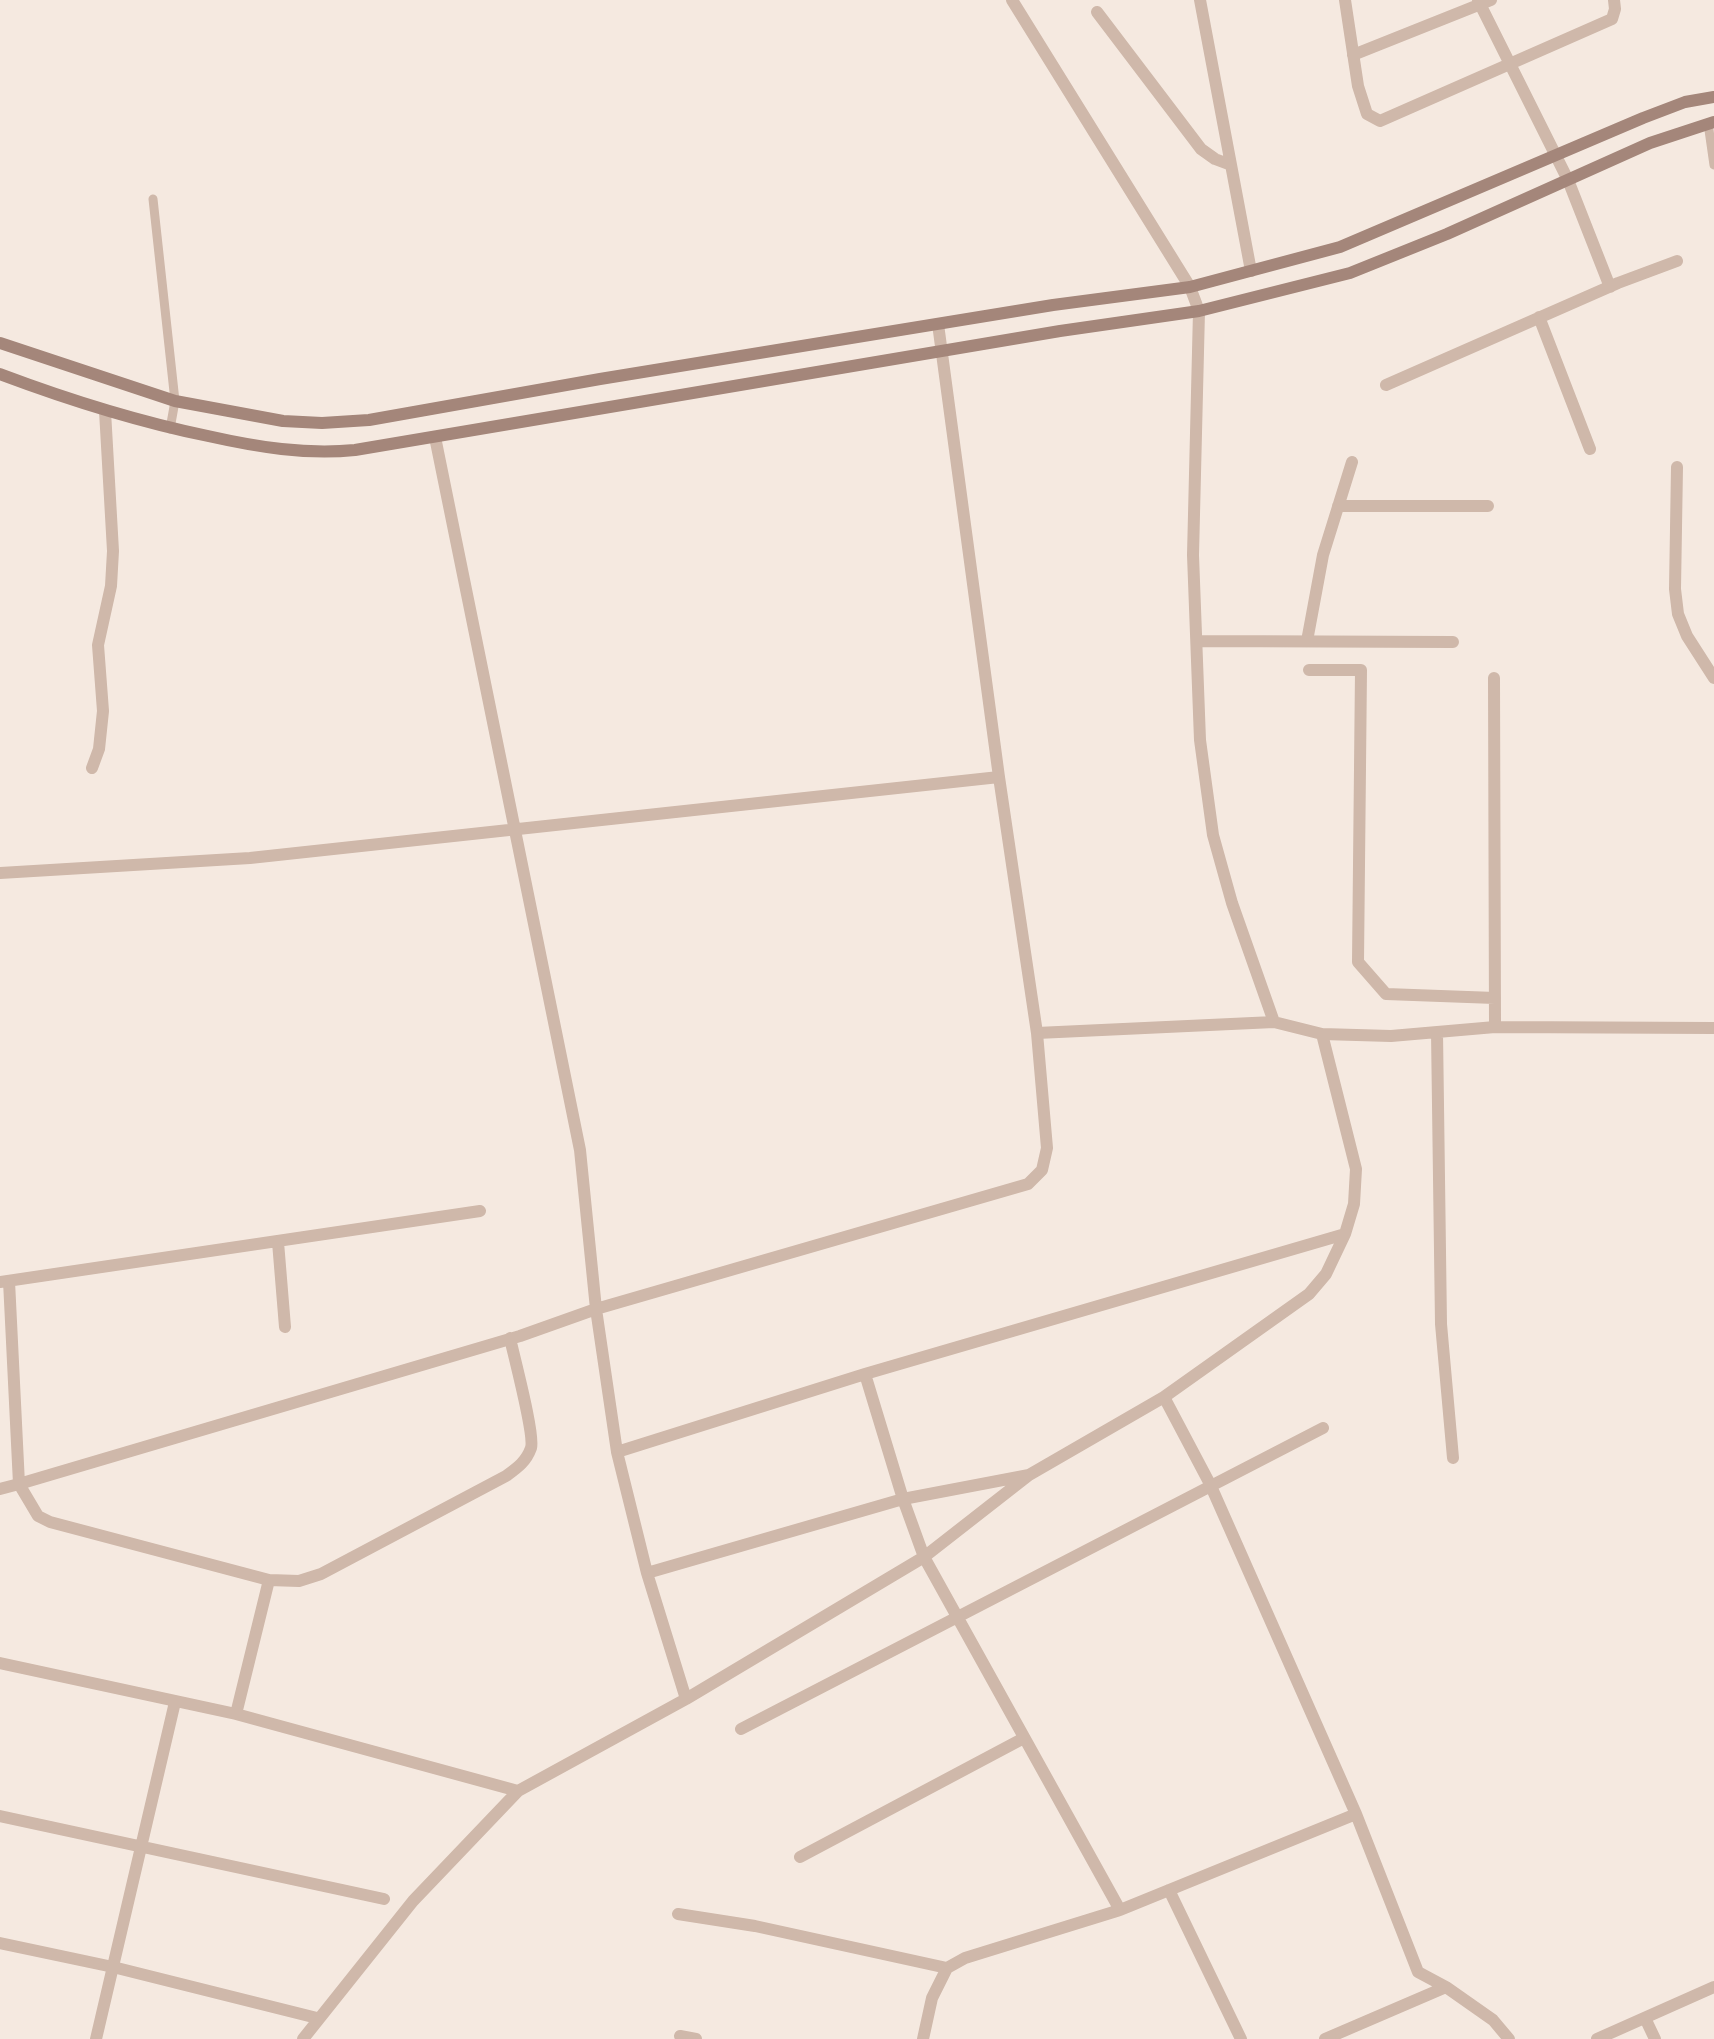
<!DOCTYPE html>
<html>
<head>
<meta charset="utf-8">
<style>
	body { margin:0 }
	canvas { display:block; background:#f5e9e0 }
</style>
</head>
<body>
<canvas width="1714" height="2039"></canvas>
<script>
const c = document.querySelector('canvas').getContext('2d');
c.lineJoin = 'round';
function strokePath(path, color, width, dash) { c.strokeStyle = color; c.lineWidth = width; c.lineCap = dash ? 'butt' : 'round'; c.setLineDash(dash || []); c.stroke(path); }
strokePath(new Path2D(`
	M 1708,123 L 1714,165
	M 153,199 L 175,401 L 170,429`), '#cfb8aa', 9);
strokePath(new Path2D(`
	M 1012,0 L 1190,287 L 1199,311 L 1193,555 L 1200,740 L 1213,835 L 1232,903 L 1274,1022
	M 1200,0 L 1251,271
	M 1345,0 L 1358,86 L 1367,114 L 1380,121 L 1612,19 L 1615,9 L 1614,0
	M 1478,0 L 1568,180 L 1610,287
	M 1097,12 L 1201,149 L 1215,159 L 1231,165
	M 1353,55 L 1491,0
	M 1539,317 L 1590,449
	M 938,324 L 999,777 L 1037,1033 L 1274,1022 L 1322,1034 L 1391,1036 L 1495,1027 L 1714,1028
	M 1386,385 L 1618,283 L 1677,261
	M 435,437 L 580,1150 L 596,1309 L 617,1452 L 647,1573 L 686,1699
	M 1677,467 L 1675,589 L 1678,614 L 1687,636 L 1714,678
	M 1338,506 L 1488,506
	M 1197,641 L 1453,642
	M 1307,641 L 1323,555 L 1352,462
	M 1309,670 L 1361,670 L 1358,962 L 1386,994 L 1495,998
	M 1494,678 L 1495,1027
	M 92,768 L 99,749 L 103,711 L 98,645 L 111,586 L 113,551 L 105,411
	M 0,873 L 250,858 L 999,777
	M 1437,1032 L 1441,1324 L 1453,1458
	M 278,1242 L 285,1327
	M 9,1281 L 19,1484 L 520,1336 L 596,1309 L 1028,1184 L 1042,1170 L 1047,1148 L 1037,1033
	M 0,1282 L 480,1211
	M 617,1452 L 865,1374 L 1345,1234 L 1354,1204 L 1356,1169 L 1322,1034
	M 1029,1475 L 903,1499 L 924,1557 L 1029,1475 L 1164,1397
	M 0,1489 L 19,1484 L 38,1516 L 50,1522 L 269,1580 L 299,1581 L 321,1574 L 506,1476 C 517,1468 526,1462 531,1448 C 535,1435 514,1357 510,1338
	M 647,1573 L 903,1499 L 865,1374
	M 0,1663 L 236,1714 L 518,1791
	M 236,1714 L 269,1580
	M 741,1729 L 1323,1428
	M 1356,1814 L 1418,1972 L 1446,1987 L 1493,2020 L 1509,2039
	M 0,1816 L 384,1899
	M 800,1857 L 1024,1738
	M 1169,1890 L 1241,2039
	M 678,1914 L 755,1926 L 947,1968
	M 0,1943 L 113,1967 L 317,2018
	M 1645,2018 L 1655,2039
	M 680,2036 L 696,2039
	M 96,2039 L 175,1702
	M 303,2039 L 413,1901 L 518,1791 L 686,1699 L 924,1557 L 1120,1910 L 1356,1814 L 1210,1484 L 1164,1397 L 1309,1294 L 1326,1274 L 1345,1234
	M 923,2039 L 932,1998 L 947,1968 L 965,1958 L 1120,1910
	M 1325,2039 L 1446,1987
	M 1597,2039 L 1714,1987`), '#cfb8aa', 12);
strokePath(new Path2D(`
	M 0,343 L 175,401 L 283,421 L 322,423 L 369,420 L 600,379 L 1053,305 L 1190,287 L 1340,247 L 1643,118 L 1685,102 L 1714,97
	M 0,374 C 69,400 136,421 208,436 C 257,447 306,455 355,450 L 1060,331 L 1199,311 L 1350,273 L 1447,234 L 1650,143 L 1714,122`), '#a4867a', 12);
</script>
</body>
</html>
